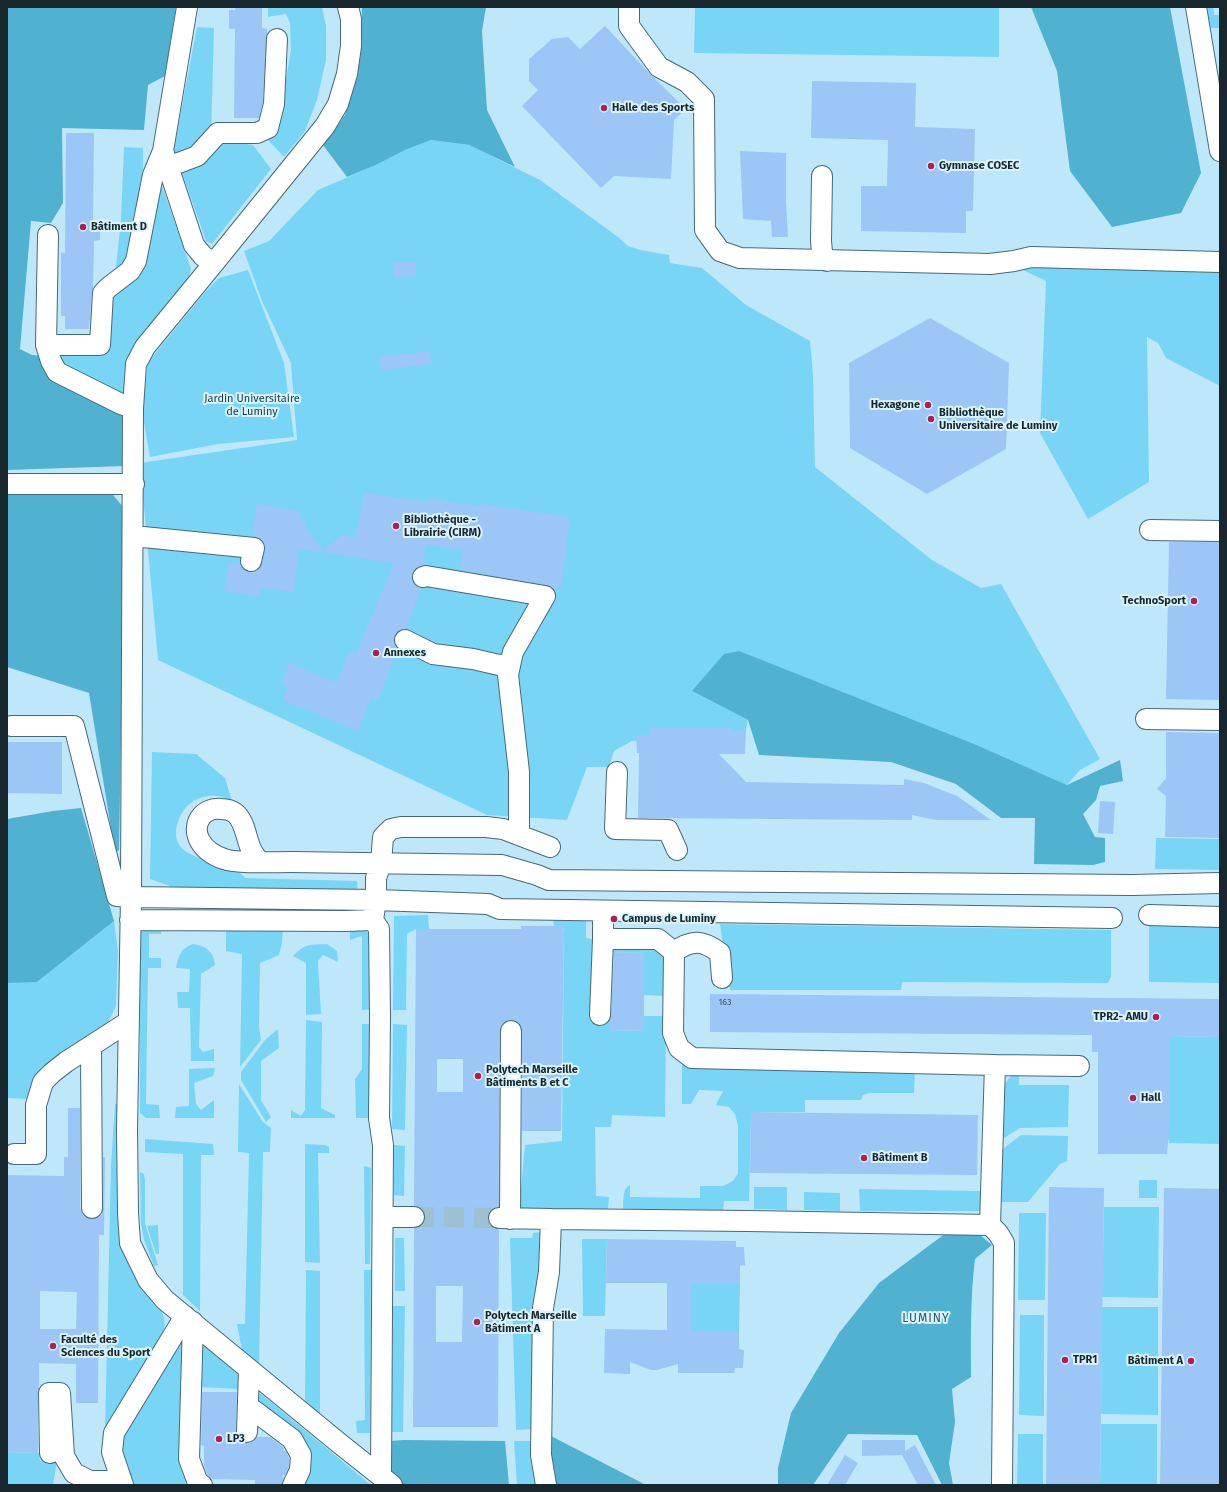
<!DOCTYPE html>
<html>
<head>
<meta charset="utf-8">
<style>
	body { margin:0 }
	#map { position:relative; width:1227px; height:1492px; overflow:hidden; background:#bee8f9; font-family:"Fira Sans",sans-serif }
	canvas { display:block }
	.frame { position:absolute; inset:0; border:8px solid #17272d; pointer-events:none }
</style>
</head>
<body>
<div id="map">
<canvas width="1227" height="1492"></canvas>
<div class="frame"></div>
</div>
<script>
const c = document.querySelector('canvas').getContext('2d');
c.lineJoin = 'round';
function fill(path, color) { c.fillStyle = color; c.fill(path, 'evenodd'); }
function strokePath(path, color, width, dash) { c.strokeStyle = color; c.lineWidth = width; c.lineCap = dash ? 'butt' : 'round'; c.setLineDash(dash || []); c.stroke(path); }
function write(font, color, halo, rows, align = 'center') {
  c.font = font + ' "Fira Sans",sans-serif'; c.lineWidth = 4; c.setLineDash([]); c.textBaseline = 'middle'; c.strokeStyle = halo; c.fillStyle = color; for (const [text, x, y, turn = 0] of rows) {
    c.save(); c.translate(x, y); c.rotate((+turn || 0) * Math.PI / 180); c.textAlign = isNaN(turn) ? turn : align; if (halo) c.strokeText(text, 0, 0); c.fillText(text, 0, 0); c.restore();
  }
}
fill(new Path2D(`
	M 268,7 L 322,7 L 326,26 L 326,60 L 317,100 L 305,131 L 284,157 L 268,140 L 282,103 L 291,50 L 290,23 L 286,14 L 268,17 Z
	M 695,7 L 999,7 L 999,57 L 694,53 Z
	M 1205,7 L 1213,7 L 1214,15 L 1220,15 L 1220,28 L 1209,28 Z
	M 197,27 L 214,28 L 211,136 L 180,157 L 173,153 Z
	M 219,140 L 253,145 L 271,169 L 212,244 L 206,241 L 182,173 L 186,166 Z
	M 431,140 L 469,145 L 540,180 L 618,237 L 628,246 L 640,250 L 669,255 L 670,263 L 702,268 L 746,305 L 810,341 L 813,374 L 815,467 L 932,560 L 981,588 L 1001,584 L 1100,759 L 1080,770 L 1067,785 L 979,746 L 692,691 L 748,720 L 744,738 L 632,741 L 614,751 L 609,767 L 587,767 L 567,820 L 487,815 L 158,660 L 140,463 L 297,440 L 291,363 L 262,301 L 244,251 L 269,241 L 318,190 L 376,165 L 405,150 Z
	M 124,147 L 143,148 L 143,168 L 130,263 L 115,276 L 121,220 Z
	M 161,183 L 191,269 L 189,277 L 141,336 L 127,358 L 127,398 L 65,371 L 59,354 L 99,356 L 107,350 L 114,288 Z
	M 1033,266 L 1218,270 L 1220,272 L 1220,386 L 1166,358 L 1158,343 L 1147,337 L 1149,482 L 1088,519 L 1040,433 L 1046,281 L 1023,270 Z
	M 248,270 L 284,363 L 294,437 L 218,444 L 150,457 L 142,412 L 148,362 L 206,291 L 219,278 Z
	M 152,752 L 196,754 L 225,778 L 232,801 C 228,800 222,797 218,796 C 199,794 183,805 178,822 C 175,830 175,839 180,846 C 189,859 224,863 238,872 C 241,873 243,876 245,878 L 357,881 L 358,895 L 172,895 L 170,886 L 150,879 Z
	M 1156,838 L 1220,839 L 1220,870 L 1155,869 Z
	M 428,915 L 429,929 L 416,929 L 407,934 L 406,1010 L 393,1010 L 394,916 Z
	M 553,917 L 586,918 L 586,938 L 597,940 L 597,1019 L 610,1020 L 610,1030 L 643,1031 L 644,1016 L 666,1016 L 665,1117 L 612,1115 L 611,1127 L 595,1127 L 596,1196 L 609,1197 L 608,1210 L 519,1210 L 525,1145 L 562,1141 L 564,930 L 563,926 L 554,926 Z
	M 114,921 L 118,951 L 116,1006 L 107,1025 L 42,1068 L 34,1076 L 28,1099 L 7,1098 L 7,982 L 37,982 Z
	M 1149,921 L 1220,923 L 1220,983 L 1149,982 Z
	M 720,924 L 1111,930 L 1111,977 L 1108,983 L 902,982 L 901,990 L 730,990 Z
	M 142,925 L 161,925 L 161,934 L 149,934 L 149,958 L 161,958 L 161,968 L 148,968 L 146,1104 L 159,1105 L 160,1118 L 146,1118 L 140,1113 L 140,932 Z
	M 226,925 L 283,926 L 282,943 L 279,955 L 260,963 L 259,1027 L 261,1040 L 240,1067 L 242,954 L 226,951 Z
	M 350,926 L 361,927 L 375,939 L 374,1009 L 362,1010 L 362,936 L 350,940 Z
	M 193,944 C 206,946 214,952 215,965 L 201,974 L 199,1047 L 203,1052 L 214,1049 L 214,1061 L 191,1061 L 190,1008 L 178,1008 L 177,992 L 189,992 L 190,969 L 176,968 C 178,956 181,948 193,944 Z
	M 327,944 L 337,951 L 338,962 L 323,955 L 318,961 L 321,1014 L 306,1015 L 306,963 L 293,956 C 305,943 311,945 327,944 Z
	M 611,944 C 633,946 662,940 668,968 C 670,976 667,987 667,996 L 644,995 L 644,953 L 610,952 Z
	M 306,1020 L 322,1022 L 321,1108 L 335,1115 L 335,1118 L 291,1118 L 291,1110 L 301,1116 L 305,1110 Z
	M 362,1024 L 375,1024 L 370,1118 L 356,1118 L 355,1079 L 362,1069 Z
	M 393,1024 L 407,1025 L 405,1130 L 392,1129 Z
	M 278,1029 L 279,1048 L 261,1061 L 261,1100 L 271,1117 L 266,1122 L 241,1080 L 241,1072 L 265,1040 Z
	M 1169,1036 L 1220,1037 L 1220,1144 L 1169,1143 L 1168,1137 Z
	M 682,1059 L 915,1069 L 914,1093 L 870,1093 L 863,1095 L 861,1100 L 805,1100 L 805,1112 L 751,1112 L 749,1201 L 724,1201 L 723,1213 L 623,1212 C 624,1203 621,1190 630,1185 L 630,1197 L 700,1198 L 700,1186 L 723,1186 L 733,1181 L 738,1173 L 738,1126 L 735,1114 L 729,1107 L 716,1105 L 723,1091 L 699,1090 L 691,1104 L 682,1104 Z
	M 215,1068 L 213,1076 L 194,1083 L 196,1104 L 201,1110 L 214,1100 L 214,1118 L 175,1118 L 176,1107 L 189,1106 L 189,1069 Z
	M 1019,1070 L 1019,1085 L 1069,1085 L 1068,1127 L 1020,1128 L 999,1141 L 1000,1091 L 1010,1077 Z
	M 239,1084 L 263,1122 L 271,1128 L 270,1152 L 263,1152 L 259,1366 L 242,1350 L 237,1324 L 245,1324 L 249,1153 L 238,1152 Z
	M 115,1104 L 119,1104 L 119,1214 L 158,1305 C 165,1317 166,1321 163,1335 L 105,1431 L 111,1166 Z
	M 1021,1135 L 1068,1136 L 1067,1161 L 1060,1164 L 1028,1202 L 1000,1202 L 1000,1151 Z
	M 145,1139 L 213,1144 L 214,1155 L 201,1155 L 200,1311 L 183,1295 L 183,1154 L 145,1152 Z
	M 305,1144 L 325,1145 L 329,1147 L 329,1153 L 318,1153 L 320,1263 L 305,1262 Z
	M 394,1145 L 405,1146 L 404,1196 L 394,1195 Z
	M 364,1166 L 371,1168 L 370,1264 L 365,1264 Z
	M 140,1172 L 144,1174 L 145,1180 L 145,1223 L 158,1265 L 154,1266 L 144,1240 L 141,1223 Z
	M 1139,1180 L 1157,1180 L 1157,1198 L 1139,1198 Z
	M 754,1187 L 787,1187 L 787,1210 L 754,1209 Z
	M 859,1189 L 981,1191 L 981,1211 L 860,1211 Z
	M 804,1192 L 840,1193 L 840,1211 L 804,1210 Z
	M 1104,1207 L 1159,1207 L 1158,1298 L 1102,1297 Z
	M 1019,1213 L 1046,1213 L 1045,1300 L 1018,1300 Z
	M 158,1225 L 159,1254 L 156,1254 L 147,1226 Z
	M 542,1232 L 535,1429 L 516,1430 L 510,1238 L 532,1238 L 533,1233 Z
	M 395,1238 L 404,1238 L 405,1291 L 395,1291 Z
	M 582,1239 L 607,1239 L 605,1316 L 583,1316 Z
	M 306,1270 L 320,1271 L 320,1416 L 305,1405 Z
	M 364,1270 L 371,1270 L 370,1433 L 357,1433 L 356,1421 L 365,1420 Z
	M 691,1284 L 740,1284 L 739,1331 L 691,1331 Z
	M 393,1306 L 405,1306 L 403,1432 L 391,1432 Z
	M 1102,1307 L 1158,1307 L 1158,1415 L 1101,1414 Z
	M 1020,1315 L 1044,1315 L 1044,1416 L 1019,1415 Z
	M 186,1327 L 186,1485 L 131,1485 L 122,1459 L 121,1439 Z
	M 198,1341 L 242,1377 L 241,1389 L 198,1387 Z
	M 255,1393 L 261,1394 L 371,1485 L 300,1485 L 307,1464 L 254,1402 Z
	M 1101,1424 L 1157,1424 L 1157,1485 L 1100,1485 Z
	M 1018,1434 L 1043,1434 L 1043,1485 L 1017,1485 Z
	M 514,1441 L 535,1441 L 537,1485 L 517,1485 Z
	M 7,1452 L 39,1453 L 40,1461 L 57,1460 L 53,1485 L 7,1485 Z`), '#79d5f5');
fill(new Path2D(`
	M 7,7 L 176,7 L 165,76 L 148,85 L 144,130 L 62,128 L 63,203 L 51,223 L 31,221 L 20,349 L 32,355 L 44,356 L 89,397 L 125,418 L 125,466 L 7,470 Z
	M 362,7 L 486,7 L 482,31 L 487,110 L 515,167 L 469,145 L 431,140 L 405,150 L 376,165 L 347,177 L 323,145 L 345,115 L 361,54 Z
	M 1031,7 L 1170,7 L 1201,173 L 1181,213 L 1112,227 L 1070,171 L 1057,71 Z
	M 7,495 L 113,495 L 125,509 L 119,850 L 115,853 L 89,693 L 7,667 Z
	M 739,651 L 979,746 L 1067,785 L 1120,760 L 1123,781 L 1100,786 L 1096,800 L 1083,814 L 1095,837 L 1105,838 L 1105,862 L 1093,865 L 1034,864 L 1035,818 L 1001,818 L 956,784 L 891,762 L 759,755 L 748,720 L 692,691 L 724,654 Z
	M 81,808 L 114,921 L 37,982 L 7,983 L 7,819 L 53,811 Z
	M 950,1230 L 980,1235 L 992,1245 L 975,1259 C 970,1299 971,1338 971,1377 L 952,1389 L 955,1422 L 949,1463 L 953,1485 L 942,1485 L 917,1435 L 848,1434 L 813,1485 L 778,1485 L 778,1468 L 791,1413 L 839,1333 L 879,1283 Z
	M 549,1435 L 646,1485 L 553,1485 Z
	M 403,1440 L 505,1441 L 509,1485 L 403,1485 L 393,1476 L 390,1467 L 391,1441 Z`), '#51b1d1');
fill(new Path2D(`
	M 235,7 L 262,7 L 262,28 L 267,29 L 267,35 L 263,102 L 259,118 L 234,118 L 235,29 L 229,29 L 229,10 L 235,10 Z
	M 605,26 L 650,74 L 686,109 L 674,120 L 671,179 L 614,176 L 601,188 L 522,106 L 538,90 L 529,81 L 529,59 L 552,39 L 568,37 L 580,49 Z
	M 812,81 L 916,83 L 915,127 L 975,129 L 973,211 L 966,211 L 966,233 L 861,231 L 861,186 L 887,186 L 888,140 L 811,138 Z
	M 66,133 L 94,133 L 93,221 L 100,222 L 100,240 L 94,241 L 93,288 L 92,292 L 89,329 L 65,329 L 65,316 L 61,316 L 61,252 L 65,253 Z
	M 740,151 L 786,153 L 786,202 L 788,237 L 772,237 L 771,221 L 743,219 Z
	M 393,262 L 416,262 L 416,276 L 394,277 Z
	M 930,318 L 1009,363 L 1006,449 L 927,494 L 850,448 L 849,363 Z
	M 430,351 L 431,364 L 381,370 L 380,357 Z
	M 364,493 L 429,502 L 430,499 L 481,506 L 481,504 L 570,517 L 561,589 L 553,588 L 547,585 L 460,570 L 463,550 L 426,545 L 423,565 L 415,569 L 412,575 L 412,581 L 416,586 L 421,588 L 420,591 L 406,629 L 399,630 L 395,635 L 394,641 L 398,649 L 378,700 L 371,698 L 358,731 L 283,700 L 288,687 L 281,684 L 289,663 L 337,683 L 349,652 L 356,654 L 394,563 L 299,549 L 294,592 L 261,587 L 260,597 L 224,591 L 229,562 L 240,564 L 243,569 L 249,572 L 254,572 L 259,569 L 262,564 L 265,551 L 265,544 L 261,539 L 252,536 L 257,504 L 300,511 L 299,519 L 306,520 L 305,527 L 323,551 L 342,535 L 355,538 Z
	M 1169,542 L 1220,542 L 1220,700 L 1166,699 Z
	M 650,728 L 732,728 L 733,731 L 746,730 L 745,754 L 719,754 L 746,782 L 904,785 L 904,779 L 924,783 L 957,796 L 991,820 L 936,820 L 912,815 L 912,820 L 638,818 L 639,753 L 637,753 L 636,735 L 650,735 Z
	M 1166,732 L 1220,733 L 1220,838 L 1165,837 L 1166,796 L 1157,789 L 1166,778 Z
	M 7,742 L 62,742 L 62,794 L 7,793 Z
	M 1100,801 L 1115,802 L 1113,834 L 1098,833 Z
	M 521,926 L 563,926 L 564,931 L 561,1131 L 522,1131 L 522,1031 L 521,1026 L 517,1021 L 511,1020 L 506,1021 L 501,1025 L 500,1031 L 499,1207 L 493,1208 L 489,1212 L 488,1217 L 489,1224 L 493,1228 L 499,1230 L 498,1427 L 413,1427 L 414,1228 L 420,1227 L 424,1222 L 425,1217 L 424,1211 L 419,1207 L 414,1206 L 416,929 L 521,929 ZM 437,1059 L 463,1059 L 463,1092 L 437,1092 ZM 436,1286 L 463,1286 L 462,1342 L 436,1342 Z
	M 614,952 L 644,953 L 644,1031 L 610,1030 L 610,1021 L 611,1015 Z
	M 710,994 L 1220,999 L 1220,1037 L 1169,1036 L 1169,1130 L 1167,1154 L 1098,1154 L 1098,1052 L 1092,1052 L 1092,1035 L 710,1032 Z
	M 68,1108 L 80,1108 L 80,1208 L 82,1214 L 86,1218 L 92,1219 L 98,1218 L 102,1214 L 103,1208 L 103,1157 L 105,1157 L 104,1235 L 99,1235 L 98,1403 L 76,1403 L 76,1364 L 39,1363 L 39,1387 L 38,1393 L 38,1453 L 7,1452 L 7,1175 L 64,1176 L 64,1157 L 68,1157 ZM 40,1291 L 77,1292 L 76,1329 L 40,1329 Z
	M 751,1112 L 978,1115 L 977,1175 L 750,1173 Z
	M 1049,1187 L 1104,1188 L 1100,1485 L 1046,1485 Z
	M 1164,1188 L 1220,1189 L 1220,1485 L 1160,1485 Z
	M 607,1239 L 736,1241 L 736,1247 L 744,1247 L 745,1265 L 740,1266 L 740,1284 L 691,1284 L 691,1331 L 739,1331 L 739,1349 L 744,1350 L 743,1368 L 735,1368 L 734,1373 L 678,1373 L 678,1364 L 657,1370 L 651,1370 L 630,1362 L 630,1374 L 604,1373 L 605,1329 L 667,1330 L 667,1283 L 606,1283 Z
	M 202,1392 L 237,1392 L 236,1432 L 237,1437 L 241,1442 L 247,1443 L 253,1442 L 257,1437 L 270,1437 L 283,1447 L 284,1451 L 286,1451 L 289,1458 L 289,1467 L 285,1475 L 283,1475 L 282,1485 L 255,1485 L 255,1480 L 212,1479 L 207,1475 L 204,1465 L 204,1446 L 201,1445 Z
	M 862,1440 L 905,1440 L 905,1451 L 915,1445 L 936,1485 L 918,1485 L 902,1455 L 862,1456 Z
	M 845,1455 L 858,1463 L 845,1485 L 827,1485 Z`), '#9bc6f5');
strokePath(new Path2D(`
	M 414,1217 L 499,1218`), '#9dc1d0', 20, [20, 10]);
const minor = new Path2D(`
	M 187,7 L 163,151 L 194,245 L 203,256 L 214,263 L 145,347 L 136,364 L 133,408 L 131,897 L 127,1130 L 128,1213 L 130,1243 L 148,1280 L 165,1300 L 339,1443 L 392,1485
	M 629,7 L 629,26 L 659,67 L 687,82 L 704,99 L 705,230 L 720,251 L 740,258 L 990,264 L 1014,261 L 1031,257 L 1220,262
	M 1196,7 L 1220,151
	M 168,167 L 197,156 L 218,133 L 257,133 L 268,128 L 274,104 L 277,39
	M 822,176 L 821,241 L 822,252 L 827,261
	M 48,235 L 46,345 L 100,345 L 103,293 L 109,287 L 130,271 L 136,261 L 153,175 L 163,151
	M 214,263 L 325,126 L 338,104 L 347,74 L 351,46 L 351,19 L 348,7
	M 46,345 L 51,361 L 57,372 L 121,404 L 133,408
	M 7,484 L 134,484
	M 1150,530 L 1220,531
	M 133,536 L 254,548 L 251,561
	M 423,577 L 426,576 L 545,596 L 513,652 L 508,675 L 519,772 L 519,834
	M 405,640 L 433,654 L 473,659 L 499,665 L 510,664
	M 1146,719 L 1220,720
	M 11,726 L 74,726 L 117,896 L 131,897 L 376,900 L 488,904 L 500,909 L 1112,918
	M 617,772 L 615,829 L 668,830 L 677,850
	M 260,862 C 257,858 253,854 251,849 C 246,838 245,821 235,813 C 231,810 225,809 221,809 C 202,807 191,825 200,841 C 205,850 215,856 224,859 C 239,864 274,862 291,862 L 502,865 L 537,875 L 549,880 L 1132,885 L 1220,883
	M 603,911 L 603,939 L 658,939 L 674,952
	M 1149,915 L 1220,917
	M 130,920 L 346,921 L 373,920
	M 722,978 L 720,953 C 703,940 692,939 674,952 L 673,1033 L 679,1048 L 692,1058 L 995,1065 L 990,1225
	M 600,1015 L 603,939
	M 91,1046 L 92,1208
	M 995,1065 L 1079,1066
	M 14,1154 L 36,1154 L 36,1105 L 43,1082 L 52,1073 L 66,1062 L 128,1022
	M 383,1217 L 414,1217
	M 499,1218 L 551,1219
	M 510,1219 L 511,1031
	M 193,1322 L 189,1459 L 198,1483 L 202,1485
	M 248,1406 L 292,1439 L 301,1455 L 300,1470 L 293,1485
	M 247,1432 L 249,1370
	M 50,1453 L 49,1393 L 60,1393 L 64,1456 L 74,1473 L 90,1481 L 107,1481 L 121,1478
	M 381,1475 L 383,1145 L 379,1118 L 380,1017 L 379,929 L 373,920 L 376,900 L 376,878 L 381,863 L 383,837 L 391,829 L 401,827 L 486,827 L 503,829 L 550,847
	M 123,1485 L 112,1452 L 114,1433 L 185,1316
	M 546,1485 L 541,1455 L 543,1308 L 549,1272 L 551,1219 L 748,1221 L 990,1225 L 998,1233 L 1004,1243 L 1002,1485`);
strokePath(minor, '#446a78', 22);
strokePath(minor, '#fff', 20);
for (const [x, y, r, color] of [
	[604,108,4,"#ae1f56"],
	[931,166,4,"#ae1f56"],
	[83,227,4,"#ae1f56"],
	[928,405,4,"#ae1f56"],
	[931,419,4,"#ae1f56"],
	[396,526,4,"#ae1f56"],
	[1194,601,4,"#ae1f56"],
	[376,653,4,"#ae1f56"],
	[614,919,4,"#ae1f56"],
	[1156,1017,4,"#ae1f56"],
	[478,1076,4,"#ae1f56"],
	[1133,1098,4,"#ae1f56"],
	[864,1158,4,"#ae1f56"],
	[477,1322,4,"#ae1f56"],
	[53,1346,4,"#ae1f56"],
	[1065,1360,4,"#ae1f56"],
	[1191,1361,4,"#ae1f56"],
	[219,1439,4,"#ae1f56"]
]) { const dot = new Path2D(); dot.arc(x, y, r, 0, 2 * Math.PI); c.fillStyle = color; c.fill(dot); strokePath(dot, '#daf3fc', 1.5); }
write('9px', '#384f5f', null, [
	["163",725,1002]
]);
write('bold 11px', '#17272d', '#daf3fc', [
	["Halle des Sports",612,108],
	["Gymnase COSEC",939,166],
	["Bâtiment D",91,227],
	["Hexagone",920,405,"right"],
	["Bibliothèque",939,413],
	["Universitaire de Luminy",939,426],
	["Bibliothèque -",404,520],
	["Librairie (CIRM)",404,533],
	["TechnoSport",1186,601,"right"],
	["Annexes",384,653],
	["Campus de Luminy",622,919],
	["TPR2- AMU",1148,1017,"right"],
	["Polytech Marseille",486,1070],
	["Bâtiments B et C",486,1083],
	["Hall",1141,1098],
	["Bâtiment B",872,1158],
	["Polytech Marseille",485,1316],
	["Bâtiment A",485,1329],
	["Faculté des",61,1340],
	["Sciences du Sport",61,1353],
	["TPR1",1073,1360],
	["Bâtiment A",1183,1361,"right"],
	["LP3",227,1439]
], 'left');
write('11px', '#0d3947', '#daf3fc', [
	["Jardin Universitaire",252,399],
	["de Luminy",252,412]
]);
c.letterSpacing = '1px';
write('12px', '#2c525f', '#daf3fc', [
	["LUMINY",926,1319]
]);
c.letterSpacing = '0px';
</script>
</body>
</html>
